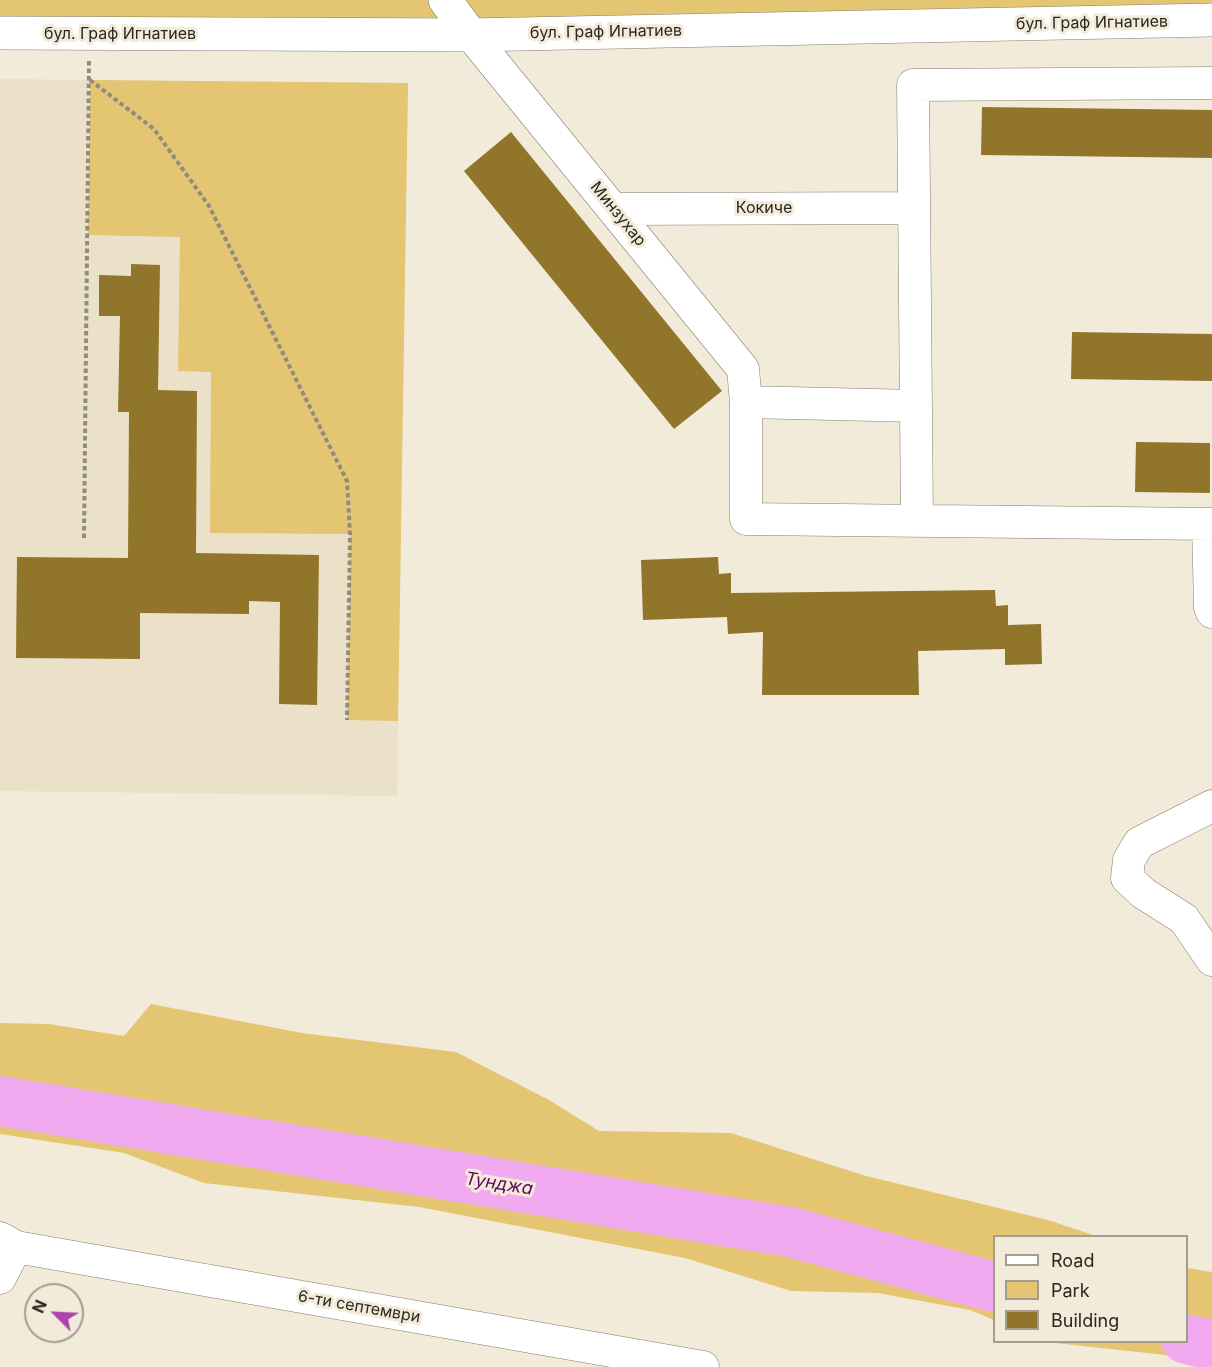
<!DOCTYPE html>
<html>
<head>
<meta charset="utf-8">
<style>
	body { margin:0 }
	#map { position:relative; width:1212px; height:1367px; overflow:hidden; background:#f2ebd9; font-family:Inter,sans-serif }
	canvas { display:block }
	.legend { position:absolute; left:993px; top:1235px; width:195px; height:108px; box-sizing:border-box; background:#f2ebd9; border:2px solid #a29d8f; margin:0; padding:8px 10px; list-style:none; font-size:18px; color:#2a2720 }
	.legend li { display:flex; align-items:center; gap:12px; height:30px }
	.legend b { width:30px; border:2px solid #a29d8f }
	.north { position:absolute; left:24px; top:1283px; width:60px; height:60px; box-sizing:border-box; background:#f2ebd9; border:2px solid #a29d8f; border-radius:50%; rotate:294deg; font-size:16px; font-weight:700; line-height:24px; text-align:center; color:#2a2720 }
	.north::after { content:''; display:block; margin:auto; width:21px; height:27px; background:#ab46ab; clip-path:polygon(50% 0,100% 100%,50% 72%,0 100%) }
</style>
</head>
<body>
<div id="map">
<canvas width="1212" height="1367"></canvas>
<ul class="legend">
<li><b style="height:8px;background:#fff"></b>Road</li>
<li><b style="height:16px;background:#e4c572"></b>Park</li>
<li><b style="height:16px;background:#90752b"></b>Building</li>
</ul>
<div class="north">N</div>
</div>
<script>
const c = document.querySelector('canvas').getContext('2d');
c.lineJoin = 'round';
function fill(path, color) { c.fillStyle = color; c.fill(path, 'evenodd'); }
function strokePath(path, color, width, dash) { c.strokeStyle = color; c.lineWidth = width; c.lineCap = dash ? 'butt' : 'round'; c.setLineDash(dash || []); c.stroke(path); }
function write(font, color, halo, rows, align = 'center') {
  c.font = font + ' Inter,sans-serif'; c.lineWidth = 6; c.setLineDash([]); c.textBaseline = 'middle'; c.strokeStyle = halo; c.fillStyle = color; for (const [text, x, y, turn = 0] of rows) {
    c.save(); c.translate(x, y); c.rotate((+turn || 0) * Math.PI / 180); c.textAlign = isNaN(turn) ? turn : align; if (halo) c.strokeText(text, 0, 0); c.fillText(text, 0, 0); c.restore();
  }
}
fill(new Path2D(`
	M 0,79 L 408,83 L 397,796 L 0,791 Z`), '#ebe1c8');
fill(new Path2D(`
	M 0,0 L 1212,0 L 1212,20 L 0,33 Z
	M 90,80 L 408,83 L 398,721 L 347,720 L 350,534 L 210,533 L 211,372 L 178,371 L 180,237 L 88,235 Z
	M 151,1004 L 302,1033 L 456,1052 L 549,1100 L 599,1131 L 731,1133 L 866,1176 L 1048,1220 L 1096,1236 L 994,1236 L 994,1320 L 970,1310 L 878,1293 L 791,1291 L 685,1258 L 419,1207 L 204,1183 L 124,1153 L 0,1134 L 0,1023 L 49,1024 L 124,1036 Z
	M 1187,1268 L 1212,1272 L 1212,1366 L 1165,1355 L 1046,1342 L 1186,1342 Z`), '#e4c572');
strokePath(new Path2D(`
	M 0,1101 L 790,1232 L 994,1287
	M 1186,1339 L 1212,1345`), '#f1aaef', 50);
fill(new Path2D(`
	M 982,107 L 1212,110 L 1212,158 L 981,155 Z
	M 511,132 L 722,391 L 674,429 L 464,171 Z
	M 131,264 L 160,265 L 158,390 L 197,391 L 196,553 L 319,555 L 317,705 L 279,704 L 280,602 L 249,601 L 249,614 L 140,613 L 140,659 L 16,658 L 17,557 L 128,558 L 129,412 L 118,412 L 120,316 L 99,316 L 99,275 L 131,276 Z
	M 1072,332 L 1212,334 L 1212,381 L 1071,379 Z
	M 1136,442 L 1210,443 L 1210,493 L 1135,492 Z
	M 718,557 L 719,574 L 731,573 L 731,593 L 995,590 L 996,606 L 1008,605 L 1008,625 L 1041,624 L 1042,664 L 1005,665 L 1005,649 L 918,651 L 919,695 L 762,695 L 763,632 L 728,634 L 727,617 L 643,620 L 641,560 Z`), '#90752b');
const minor = new Path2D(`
	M 471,35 L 743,369 L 746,402 L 746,519 L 1212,524
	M 613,209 L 914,208
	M 746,402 L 916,406
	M 917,521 L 913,85 L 1212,83
	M 1208,524 L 1210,607 L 1212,612
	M 1212,806 L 1139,843 L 1129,860 L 1127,878 L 1143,893 L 1184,919 L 1212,960
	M 0,1238 L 16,1247 L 703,1367
	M 0,1278 L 16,1247`);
const major = new Path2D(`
	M 445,0 L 471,35
	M 0,33 L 471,35 L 1212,20`);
strokePath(minor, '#847d6d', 33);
strokePath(major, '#847d6d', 34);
strokePath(new Path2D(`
	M 90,80 L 154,129 L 209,206 L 347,481 L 350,534 L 347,720
	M 84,538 L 89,61`), '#918c7f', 4, [4.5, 3]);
strokePath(minor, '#fff', 32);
strokePath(major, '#fff', 33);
write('16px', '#2a2720', '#f2ebd9', [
	["бул. Граф Игнатиев",1092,23,-1],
	["бул. Граф Игнатиев",606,32,-1],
	["бул. Граф Игнатиев",120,34],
	["Кокиче",764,208],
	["Минзухар",618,214,51],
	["6-ти септември",359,1307,10]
]);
write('italic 18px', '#600961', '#f2ebd9', [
	["Тунджа",499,1184,9]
]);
</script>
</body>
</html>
